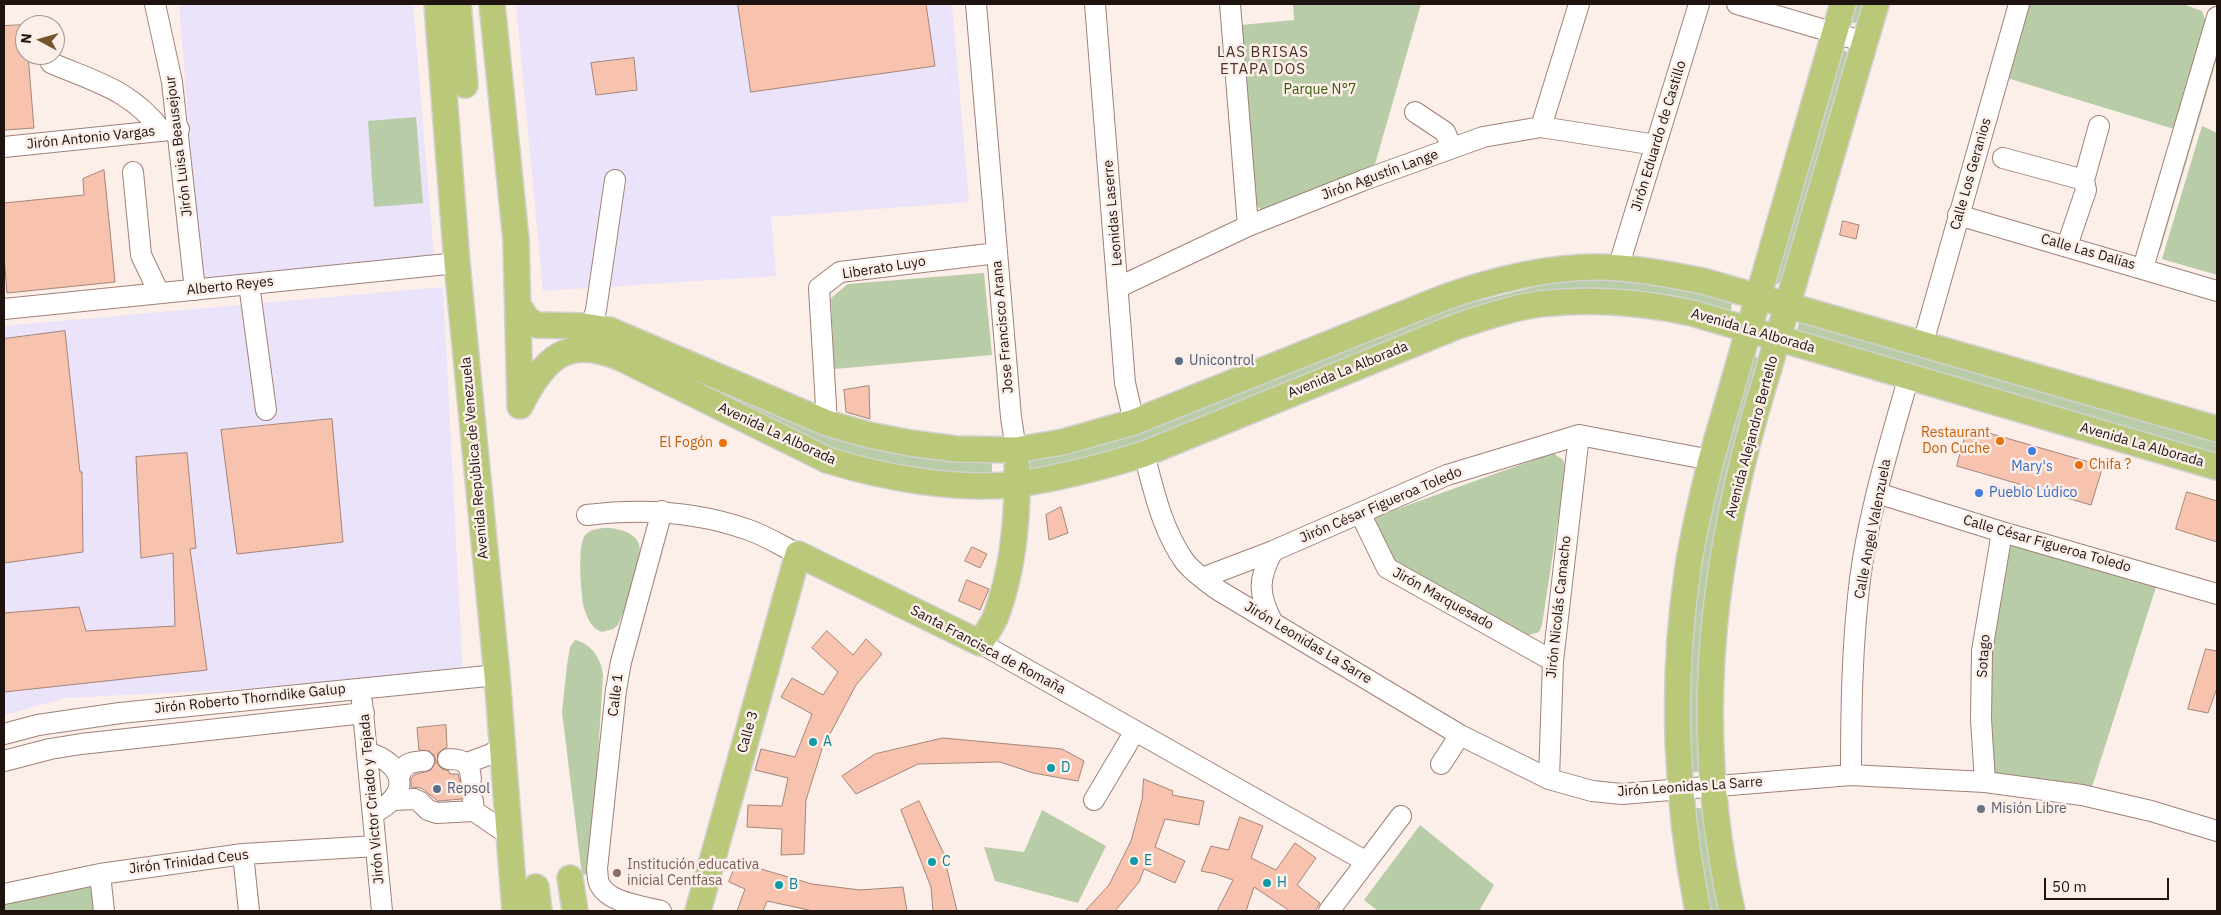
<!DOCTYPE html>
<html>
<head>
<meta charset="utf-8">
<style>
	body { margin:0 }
	#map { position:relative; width:2221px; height:915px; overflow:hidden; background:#fceee9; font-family:"IBM Plex Sans",sans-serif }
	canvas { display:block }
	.frame { position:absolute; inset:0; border:5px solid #1f130f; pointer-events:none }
	.north { position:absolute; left:15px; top:15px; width:50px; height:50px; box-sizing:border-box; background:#fceee9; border:1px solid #a49692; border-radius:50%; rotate:276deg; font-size:14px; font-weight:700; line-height:20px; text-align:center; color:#1f130f }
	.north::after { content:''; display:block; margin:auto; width:18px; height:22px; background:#76562c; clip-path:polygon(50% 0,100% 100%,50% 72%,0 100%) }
	.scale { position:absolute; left:2044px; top:878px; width:125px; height:22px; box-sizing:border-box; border:2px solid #1f130f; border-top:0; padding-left:6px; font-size:15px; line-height:18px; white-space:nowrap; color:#1f130f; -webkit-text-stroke:4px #fceee9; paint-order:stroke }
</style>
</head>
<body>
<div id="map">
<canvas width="2221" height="915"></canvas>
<div class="frame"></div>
<div class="north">N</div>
<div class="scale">50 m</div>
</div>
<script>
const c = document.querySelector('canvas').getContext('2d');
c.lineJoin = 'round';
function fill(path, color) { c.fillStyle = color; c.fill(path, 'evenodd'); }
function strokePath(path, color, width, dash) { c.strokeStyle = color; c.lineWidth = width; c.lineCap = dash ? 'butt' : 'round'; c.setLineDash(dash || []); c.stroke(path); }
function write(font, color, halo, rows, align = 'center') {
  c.font = font + ' "IBM Plex Sans",sans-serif'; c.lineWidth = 5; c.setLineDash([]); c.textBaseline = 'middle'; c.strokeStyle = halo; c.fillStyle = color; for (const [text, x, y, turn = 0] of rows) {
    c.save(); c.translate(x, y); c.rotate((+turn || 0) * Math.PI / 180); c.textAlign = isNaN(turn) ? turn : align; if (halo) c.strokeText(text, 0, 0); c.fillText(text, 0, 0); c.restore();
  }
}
fill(new Path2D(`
	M 179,4 L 413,4 L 434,256 L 201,280 Z
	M 516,4 L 952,4 L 969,202 L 771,217 L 776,276 L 543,291 Z
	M 443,287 L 463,678 L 66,698 L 4,715 L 4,326 Z`), '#eae3f9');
fill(new Path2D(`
	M 1293,4 L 1421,4 L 1375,164 L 1270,212 L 1262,210 L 1254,204 L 1241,25 L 1294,20 Z
	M 1845,4 L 1867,4 L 1862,20 L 1854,23 L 1846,21 Z
	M 2025,4 L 2183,4 L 2202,11 L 2206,22 L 2174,129 L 2007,78 Z
	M 2217,37 L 2217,58 L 2160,251 L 2155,249 Z
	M 1839,49 L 1846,51 L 1849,59 L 1786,278 L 1777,284 L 1770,281 Z
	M 416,117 L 423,203 L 374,207 L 368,121 Z
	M 2202,126 L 2217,133 L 2217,275 L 2162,259 Z
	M 984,273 L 992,355 L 834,369 L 831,298 L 848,284 Z
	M 1574,277 L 1693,287 L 1732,300 L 1731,311 L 1720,314 L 1553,294 L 1151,443 L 1028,471 L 1028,446 L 1427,314 Z
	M 1800,318 L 2217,438 L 2217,460 L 1795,339 Z
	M 1747,354 L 1764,360 L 1704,770 L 1691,773 L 1688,644 L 1697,569 Z
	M 642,358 L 992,461 L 992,473 L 980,479 L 928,474 L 825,452 Z
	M 1553,453 L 1563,460 L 1566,468 L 1542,625 L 1539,632 L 1523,637 L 1390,560 L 1372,518 Z
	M 611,528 C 621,530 633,532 638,542 C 646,557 625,609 618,625 L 613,629 L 602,632 C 592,629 587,618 584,608 C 581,595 577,545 585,535 C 591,528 603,528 611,528 Z
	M 2013,544 L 2156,587 L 2092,787 L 1992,776 L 1989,656 L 2006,549 Z
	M 575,640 C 591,643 602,660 603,675 L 591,870 L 588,874 L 582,875 L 562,712 L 567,665 L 570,647 Z
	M 1691,808 L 1707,808 L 1726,911 L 1707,911 Z
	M 1042,810 L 1106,846 L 1078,903 L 995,881 L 984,847 L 1024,852 Z
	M 1420,825 L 1494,885 L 1479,911 L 1378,911 L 1364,900 Z
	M 84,883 L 91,887 L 99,911 L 4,911 L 4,904 Z`), '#b8cca7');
const building = new Path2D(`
	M 738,4 L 926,4 L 935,66 L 751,92 Z
	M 25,25 L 25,55 L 28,55 L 34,128 L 4,130 L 4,26 Z
	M 634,58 L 637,90 L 596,95 L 591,63 Z
	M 104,170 L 115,282 L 7,293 L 4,256 L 4,203 L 84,195 L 83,179 Z
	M 1843,221 L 1859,225 L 1856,239 L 1840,235 Z
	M 65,331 L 80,472 L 82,472 L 83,552 L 4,563 L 4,339 Z
	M 869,386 L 870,419 L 846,412 L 844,390 Z
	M 332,419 L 343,542 L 237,554 L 221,430 Z
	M 1968,427 L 2103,466 L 2091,505 L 1957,466 Z
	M 187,453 L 196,548 L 190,549 L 207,670 L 4,692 L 4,613 L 79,607 L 86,631 L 175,626 L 173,553 L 141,558 L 136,457 Z
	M 2187,492 L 2217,501 L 2217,542 L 2176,529 Z
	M 1061,507 L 1068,533 L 1049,540 L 1046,515 Z
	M 972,547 L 987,554 L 980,568 L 965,561 Z
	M 967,580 L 989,589 L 980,610 L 959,601 Z
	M 827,631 L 853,655 L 866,639 L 882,654 L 856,685 L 822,749 L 806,800 L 804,854 L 781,855 L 782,829 L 747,827 L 748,805 L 782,806 L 788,778 L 755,770 L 761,749 L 795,757 L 812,714 L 781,697 L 792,678 L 823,695 L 838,672 L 812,648 Z
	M 2206,649 L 2217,651 L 2217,688 L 2208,713 L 2188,709 Z
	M 446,725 L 447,747 L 438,753 L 437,764 L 442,769 L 449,771 L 450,774 L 458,774 L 461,786 L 469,790 L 462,799 L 438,801 L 421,788 L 411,787 L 411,779 L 414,775 L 431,770 L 436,761 L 434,755 L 429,751 L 419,750 L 417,728 Z
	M 943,738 L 1062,749 L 1084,761 L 1078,781 L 1033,773 L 1000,762 L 918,764 L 856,794 L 842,776 L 875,754 Z
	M 1144,779 L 1173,791 L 1172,795 L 1204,801 L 1199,825 L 1165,819 L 1155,847 L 1185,861 L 1175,883 L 1144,869 L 1139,882 L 1115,911 L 1085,911 L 1109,885 L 1131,841 L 1142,800 Z
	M 919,801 L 943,852 L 957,911 L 933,911 L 931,887 L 901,810 Z
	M 1240,817 L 1263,826 L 1251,858 L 1276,870 L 1295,843 L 1316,858 L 1297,885 L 1320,903 L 1315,911 L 1290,911 L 1254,887 L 1246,911 L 1217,911 L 1233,880 L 1216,874 L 1201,871 L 1211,846 L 1228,850 Z
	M 737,862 L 812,884 L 860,890 L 903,887 L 907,911 L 813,911 L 767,901 L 763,911 L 737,911 L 745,889 L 729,882 Z`);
fill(building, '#f7c3ae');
strokePath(building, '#a48578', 1);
const minor = new Path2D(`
	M 155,4 L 172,82 L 195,290
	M 976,4 L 1011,417 L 1016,450
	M 1095,4 L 1125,383 L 1134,422
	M 1230,4 L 1248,226
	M 1737,4 L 1865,42
	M 51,63 C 96,82 131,90 162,131
	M 1415,112 L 1445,132 L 1452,148
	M 1541,127 L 1579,4
	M 4,147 L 179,129
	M 2003,158 L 2084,180 L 2086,190 L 2067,246
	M 133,172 L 141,255 L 159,293
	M 2084,180 L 2099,126
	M 1958,215 L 2217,291
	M 1618,268 L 1699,4
	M 2143,268 L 2217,17
	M 249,284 L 266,410
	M 1119,287 L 1248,226 L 1364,180 L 1483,137 L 1541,127 L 1656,145
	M 4,309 L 457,263
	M 591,327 L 596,310 L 615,180
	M 1923,343 L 2019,4
	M 827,423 L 819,288 L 840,272 L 997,253
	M 1144,454 C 1154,491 1162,530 1185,562 C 1194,573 1207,582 1218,590 L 1460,735 L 1549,779 L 1592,791 L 1622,794 L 1851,775 L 1985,782 L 2082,795 L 2151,811 L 2217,831
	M 1877,493 L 2002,532 L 2217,594
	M 1360,513 L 1387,568 L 1553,661
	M 587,515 C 643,508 696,511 749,530 C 766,536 782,546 798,554
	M 1202,578 L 1273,551 L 1447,475 L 1579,435 L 1711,460
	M 1272,621 C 1258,594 1258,578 1273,551
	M 980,643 L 1365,861
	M 362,702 L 382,911
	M 4,734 L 38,725 L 120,713 L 497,675
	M 367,752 C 406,764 412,795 373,813
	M 448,759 C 464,759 470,763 471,779
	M 4,761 L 50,749 L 81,744 L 364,713
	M 467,763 L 491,754 L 503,746
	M 1441,764 L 1460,735
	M 1851,775 C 1851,709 1852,644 1860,579 C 1869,510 1890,443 1909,376
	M 399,777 C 404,763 410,762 424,761
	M 1549,779 L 1553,661 L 1579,435
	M 1985,782 L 1981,719 L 1982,651 L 2002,532
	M 395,800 L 414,799 L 420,802 L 428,810 L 437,813 L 474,811
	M 1094,800 L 1135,731
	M 473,801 L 474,811 L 509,835
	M 243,854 L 249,911
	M 100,874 L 104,911
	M 4,894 L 100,874 L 243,854 L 376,846
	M 661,911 C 643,906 609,903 600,885 C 597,880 598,874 597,869 L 616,690 L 621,662 L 662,511
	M 1329,911 L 1401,816`);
const major = new Path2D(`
	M 437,4 L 457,263 L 497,675 L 515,911
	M 458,4 L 465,85
	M 492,4 L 516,240 L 520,402
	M 519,307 L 528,320 L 537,325 L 584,326 L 609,330 L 827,423 L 869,435 L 910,443 L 956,449 L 1016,450 L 1063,442 L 1134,422 L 1443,298 C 1499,278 1560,263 1620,268 C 1648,270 1676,276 1703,281 L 2217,429
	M 520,406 C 544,358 568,334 623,359 L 827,460 C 884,478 958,491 1018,484 C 1061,478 1102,467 1144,454 L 1455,327 C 1482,318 1511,308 1540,304 C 1591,298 1641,302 1692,313 L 2217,467
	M 570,878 L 575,911
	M 536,887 L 539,911
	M 698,911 L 798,554 L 980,643 C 986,634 994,623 997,613 C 1014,566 1018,517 1017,467
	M 1698,911 C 1676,802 1671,686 1687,575 C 1692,536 1702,498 1711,460 L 1843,4
	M 1732,911 C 1694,738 1708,585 1755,415 L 1876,4`);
strokePath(minor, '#a18176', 22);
strokePath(major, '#d2d0cf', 28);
strokePath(minor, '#fff', 20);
strokePath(major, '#bac879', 25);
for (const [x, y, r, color] of [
	[1179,361,5,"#5c6f8a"],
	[2000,441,5,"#e8710a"],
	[723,443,5,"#e8710a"],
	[2032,451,5,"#3f7fe0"],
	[2079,465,5,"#e8710a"],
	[1979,493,5,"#3f7fe0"],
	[813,742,5,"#0f9aa8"],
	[1051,768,5,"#0f9aa8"],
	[437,789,5,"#5c6f8a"],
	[1981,809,5,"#6b7280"],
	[1134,861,5,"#0f9aa8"],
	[932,862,5,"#0f9aa8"],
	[617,873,5,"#8d6e63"],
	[1267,883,5,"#0f9aa8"],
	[779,885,5,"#0f9aa8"]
]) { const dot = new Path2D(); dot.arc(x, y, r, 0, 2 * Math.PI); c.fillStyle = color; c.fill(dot); strokePath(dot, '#fceee9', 2); }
write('14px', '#385a04', '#fceee9', [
	["Parque N°7",1320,90]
]);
write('14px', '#1f130f', '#fceee9', [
	["Jirón Eduardo de Castillo",1659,136,-73],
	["Jirón Antonio Vargas",91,138,-6],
	["Jirón Luisa Beausejour",179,146,-97],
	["Calle Los Geranios",1971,174,-74],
	["Jirón Agustín Lange",1380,175,-20],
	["Leonidas Laserre",1113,213,-95],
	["Calle Las Dalias",2088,252,16],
	["Liberato Luyo",884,268,-9],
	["Alberto Reyes",230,286,-6],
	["Jose Francisco Arana",1003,327,-95],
	["Avenida La Alborada",1753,331,16],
	["Avenida La Alborada",1348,370,-22],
	["Avenida La Alborada",777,434,25],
	["Avenida Alejandro Bertello",1752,437,-75],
	["Avenida La Alborada",2142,445,16],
	["Avenida República de Venezuela",475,458,-95],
	["Jirón César Figueroa Toledo",1381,505,-23],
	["Calle Angel Valenzuela",1873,529,-79],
	["Calle César Figueroa Toledo",2047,544,16],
	["Jirón Marquesado",1443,599,29],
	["Jirón Nicolás Camacho",1559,607,-84],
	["Jirón Leonidas La Sarre",1308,643,31],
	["Santa Francisca de Romaña",988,650,28],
	["Sotago",1984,656,-86],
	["Calle 1",616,695,-83],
	["Jirón Roberto Thorndike Galup",250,699,-6],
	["Calle 3",748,732,-74],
	["Jirón Leonidas La Sarre",1690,787,-4],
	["Jirón Victor Criado y Tejada",372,799,-95],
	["Jirón Trinidad Ceus",189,862,-7]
]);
write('14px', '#4e5e75', '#fceee9', [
	["Unicontrol",1189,361],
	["Repsol",447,789]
], 'left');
write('14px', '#c56008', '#fceee9', [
	["Restaurant",1990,433],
	["Don Cuche",1990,449],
	["El Fogón",713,443],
	["Chifa ?",2089,465,"left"]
], 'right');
write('14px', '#366cbe', '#fceee9', [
	["Mary's",2032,467],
	["Pueblo Lúdico",1989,493,"left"]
]);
write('14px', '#0d838f', '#fceee9', [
	["A",823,742],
	["D",1061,768],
	["E",1144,861],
	["C",942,862],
	["H",1277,883],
	["B",789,885]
], 'left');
write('14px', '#5b616d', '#fceee9', [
	["Misión Libre",1991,809]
], 'left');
write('14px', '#785e54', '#fceee9', [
	["Institución educativa",627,865],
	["inicial Centfasa",627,881]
], 'left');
c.letterSpacing = '1px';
write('15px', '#4c3127', '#fceee9', [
	["LAS BRISAS",1263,53],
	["ETAPA DOS",1263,70]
]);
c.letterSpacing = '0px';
</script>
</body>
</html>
